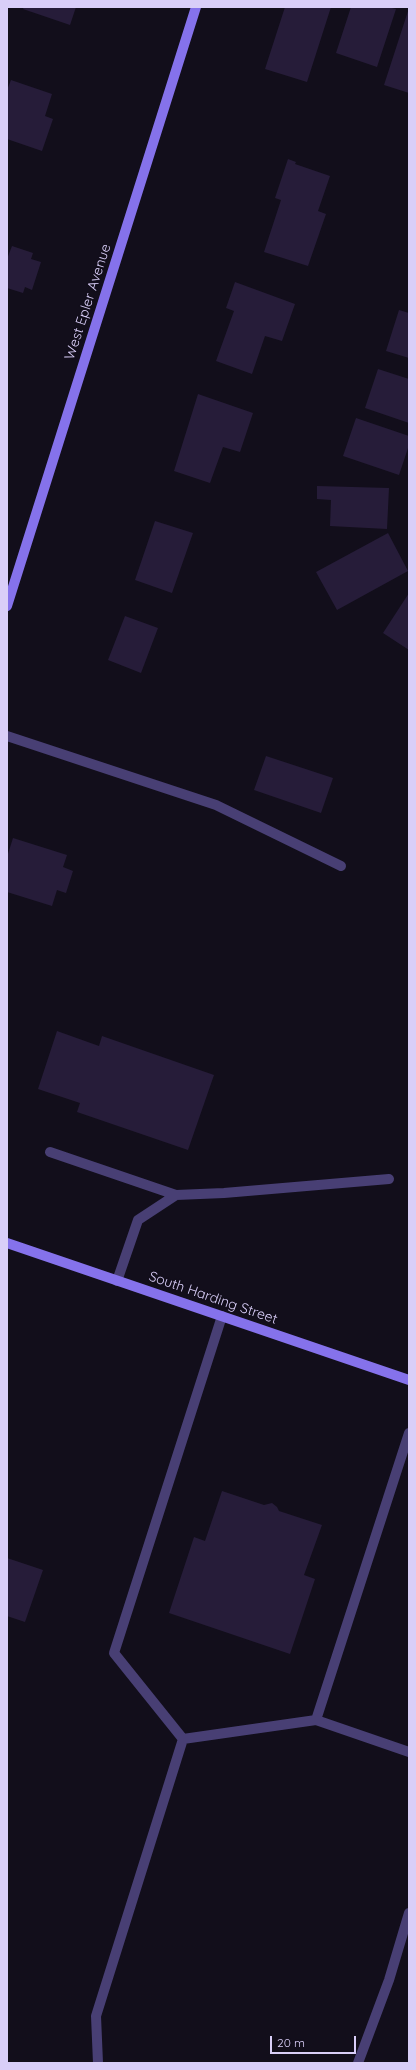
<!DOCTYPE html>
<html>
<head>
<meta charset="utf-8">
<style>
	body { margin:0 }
	#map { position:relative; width:416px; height:2070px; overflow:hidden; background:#120e1b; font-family:Quicksand,sans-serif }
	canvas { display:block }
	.frame { position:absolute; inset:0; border:8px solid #d9cef8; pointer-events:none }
	.scale { position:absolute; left:270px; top:2036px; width:86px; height:18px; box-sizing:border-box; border:2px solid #d9cef8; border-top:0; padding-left:5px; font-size:12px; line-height:14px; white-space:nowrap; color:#d9cef8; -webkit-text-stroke:3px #120e1b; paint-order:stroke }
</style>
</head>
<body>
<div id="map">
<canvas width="416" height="2070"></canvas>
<div class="frame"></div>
<div class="scale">20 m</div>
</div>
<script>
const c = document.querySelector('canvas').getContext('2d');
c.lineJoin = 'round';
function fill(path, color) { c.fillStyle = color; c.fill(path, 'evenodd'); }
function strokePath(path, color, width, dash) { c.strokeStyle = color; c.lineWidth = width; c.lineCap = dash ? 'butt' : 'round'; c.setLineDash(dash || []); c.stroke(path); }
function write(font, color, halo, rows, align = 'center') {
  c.font = font + ' Quicksand,sans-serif'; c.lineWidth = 3; c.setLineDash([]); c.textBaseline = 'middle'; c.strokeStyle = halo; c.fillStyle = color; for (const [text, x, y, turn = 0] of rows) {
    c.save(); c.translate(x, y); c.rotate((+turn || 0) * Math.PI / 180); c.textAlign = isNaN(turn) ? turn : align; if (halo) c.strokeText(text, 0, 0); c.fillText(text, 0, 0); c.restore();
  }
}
fill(new Path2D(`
	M 24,7 L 76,7 L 70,25 L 23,9 Z
	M 285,7 L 331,7 L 307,82 L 265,69 Z
	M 351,7 L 388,7 L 396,9 L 377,67 L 336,53 Z
	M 409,8 L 409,93 L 384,85 Z
	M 11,80 L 52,94 L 45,116 L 53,119 L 42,151 L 7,139 L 7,90 Z
	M 288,159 L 296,162 L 295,164 L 330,176 L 318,211 L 326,214 L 308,266 L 264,252 L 281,200 L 275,198 Z
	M 12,246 L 33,253 L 31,259 L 41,262 L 32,290 L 25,287 L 23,293 L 7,288 L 7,259 Z
	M 235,282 L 295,304 L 282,341 L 265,336 L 252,374 L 216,361 L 234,311 L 226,308 Z
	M 399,310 L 409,313 L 409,358 L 386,351 Z
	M 378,369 L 409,379 L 409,423 L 365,408 Z
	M 198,394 L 253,413 L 240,452 L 223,447 L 210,483 L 174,471 Z
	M 356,418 L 409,436 L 409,445 L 399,475 L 343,456 Z
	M 317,486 L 389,488 L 387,529 L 330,526 L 331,500 L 317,499 Z
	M 155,521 L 193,533 L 172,593 L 135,580 Z
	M 388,533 L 408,571 L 337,610 L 316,572 Z
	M 409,593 L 409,650 L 383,633 Z
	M 125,616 L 158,628 L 141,673 L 108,660 Z
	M 266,756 L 333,778 L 321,813 L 254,790 Z
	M 13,838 L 67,855 L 63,867 L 73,871 L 66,893 L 57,890 L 52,906 L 7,892 L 7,857 Z
	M 57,1031 L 99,1046 L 102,1036 L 214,1075 L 188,1150 L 77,1112 L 80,1103 L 38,1089 Z
	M 222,1491 L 264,1505 L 272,1503 L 277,1507 L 279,1511 L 322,1525 L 304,1575 L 315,1579 L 290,1654 L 169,1613 L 194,1537 L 205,1541 Z
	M 7,1558 L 43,1570 L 25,1622 L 7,1616 Z`), '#261c39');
strokePath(new Path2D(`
	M 7,736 L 216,805 L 341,866
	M 50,1152 L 176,1195
	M 117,1281 L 138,1220 L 176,1195 L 224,1193 L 389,1179
	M 409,1433 L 316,1720 L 409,1752
	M 183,1739 L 316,1720
	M 98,2063 L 96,2016 L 183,1739 L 114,1653 L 222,1316
	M 358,2063 L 389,1980 L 409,1913`), '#483f74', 10);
strokePath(new Path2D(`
	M 7,606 L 196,7
	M 7,1243 L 409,1380`), '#8572eb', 10);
write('14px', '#d9cef8', '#120e1b', [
	["West Epler Avenue",88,302,-72],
	["South Harding Street",213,1298,19]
]);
</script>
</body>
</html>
